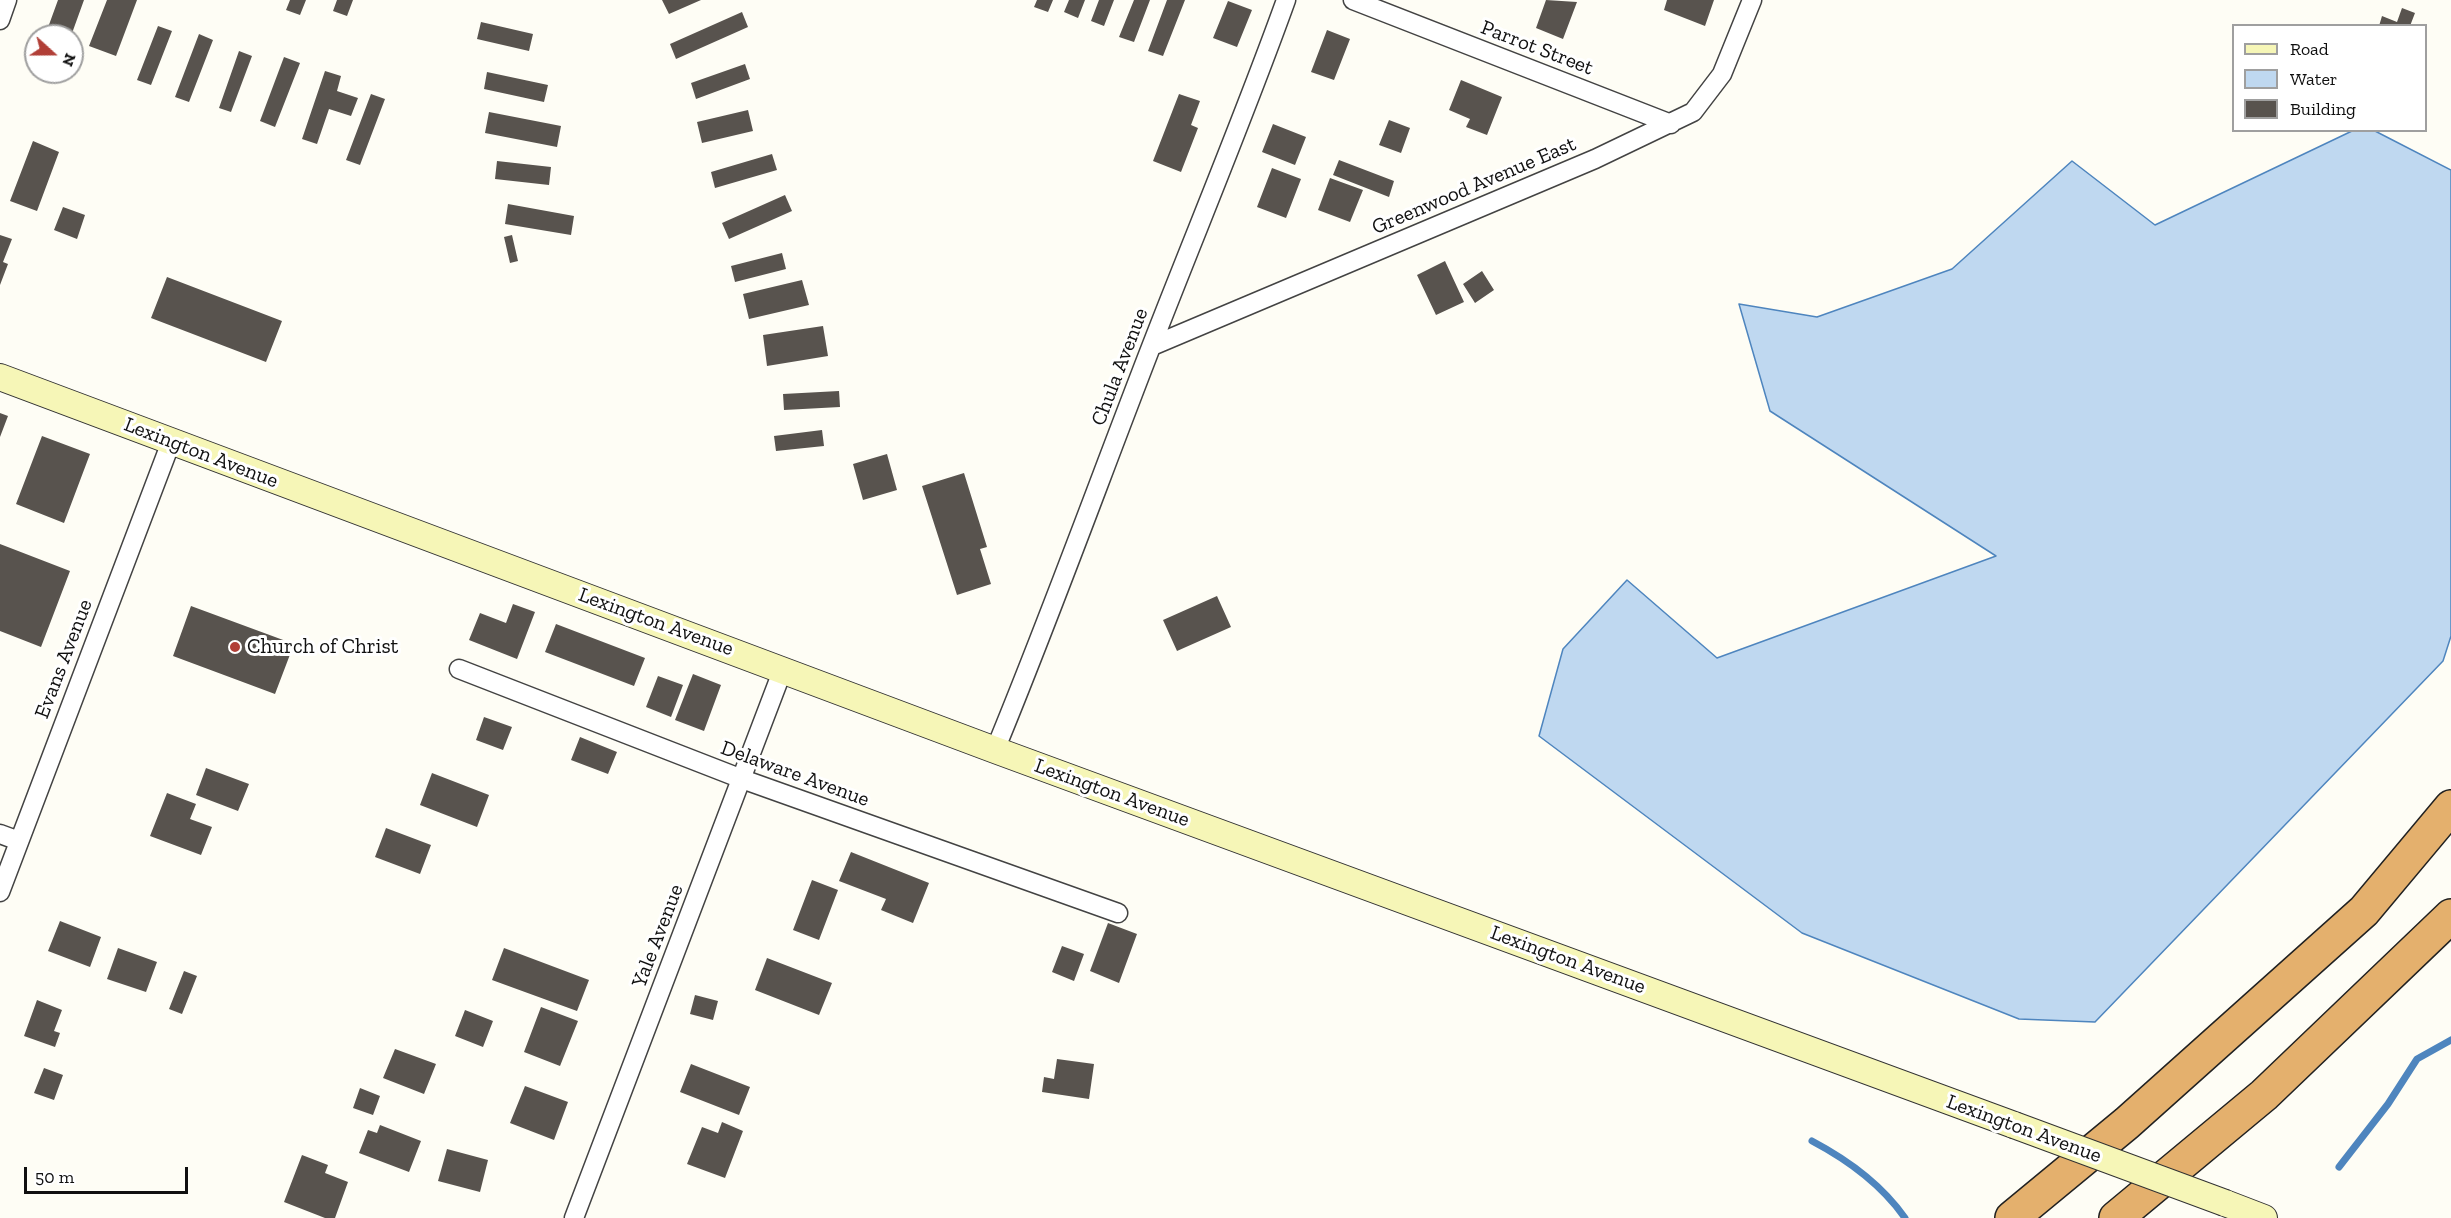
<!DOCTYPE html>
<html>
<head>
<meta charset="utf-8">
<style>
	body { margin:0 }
	#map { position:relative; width:2451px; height:1218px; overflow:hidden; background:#fefdf5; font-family:"Zilla Slab",serif }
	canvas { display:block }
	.legend { position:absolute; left:2232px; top:24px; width:195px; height:108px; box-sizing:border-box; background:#fff; border:2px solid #9f9f9f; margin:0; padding:8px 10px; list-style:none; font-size:18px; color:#101010 }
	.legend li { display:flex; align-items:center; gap:12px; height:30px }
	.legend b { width:30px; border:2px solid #9f9f9f }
	.north { position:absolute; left:24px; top:24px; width:60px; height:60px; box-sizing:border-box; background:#fff; border:2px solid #9f9f9f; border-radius:50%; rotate:111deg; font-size:16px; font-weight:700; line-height:24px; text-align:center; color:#101010 }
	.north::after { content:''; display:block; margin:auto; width:21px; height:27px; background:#b13f37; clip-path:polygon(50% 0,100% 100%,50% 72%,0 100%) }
	.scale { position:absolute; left:24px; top:1167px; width:164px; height:27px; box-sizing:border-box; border:3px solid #101010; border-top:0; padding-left:8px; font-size:18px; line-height:21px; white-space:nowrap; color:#101010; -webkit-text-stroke:4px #fff; paint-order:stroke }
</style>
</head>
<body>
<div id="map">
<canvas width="2451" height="1218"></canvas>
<ul class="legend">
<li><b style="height:8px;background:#f6f6b7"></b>Road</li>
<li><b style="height:16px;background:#bfd8f0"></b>Water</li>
<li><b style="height:16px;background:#58534e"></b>Building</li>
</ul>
<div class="north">N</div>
<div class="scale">50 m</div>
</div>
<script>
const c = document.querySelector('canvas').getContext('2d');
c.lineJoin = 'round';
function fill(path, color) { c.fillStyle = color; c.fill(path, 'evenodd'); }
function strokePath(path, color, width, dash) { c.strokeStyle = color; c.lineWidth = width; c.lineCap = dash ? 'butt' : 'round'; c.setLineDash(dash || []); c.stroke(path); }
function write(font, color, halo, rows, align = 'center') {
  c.font = font + ' "Zilla Slab",serif'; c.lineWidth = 6; c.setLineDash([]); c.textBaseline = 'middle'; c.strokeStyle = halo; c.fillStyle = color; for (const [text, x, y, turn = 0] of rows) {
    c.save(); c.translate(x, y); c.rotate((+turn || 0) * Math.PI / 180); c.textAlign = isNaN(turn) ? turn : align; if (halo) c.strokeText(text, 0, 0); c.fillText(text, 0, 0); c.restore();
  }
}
const water = new Path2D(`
	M 2352,131 L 2375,131 L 2451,170 L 2451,636 L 2443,661 L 2095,1022 L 2019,1019 L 1802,933 L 1539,736 L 1563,649 L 1627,580 L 1717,658 L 1996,556 L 1770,411 L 1739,304 L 1817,317 L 1952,269 L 2072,161 L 2155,225 Z`);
fill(water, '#bfd8f0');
strokePath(water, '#4e85be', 1.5);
strokePath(new Path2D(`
	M 1812,1141 C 1848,1160 1882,1185 1905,1218
	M 2339,1167 L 2388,1104 L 2417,1059 L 2451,1040`), '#4e85be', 7);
fill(new Path2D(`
	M 58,0 L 84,0 L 71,36 L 53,36 L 46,33 Z
	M 107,0 L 137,0 L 116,56 L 89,46 Z
	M 290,0 L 306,0 L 300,15 L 286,10 Z
	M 337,0 L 353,0 L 347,16 L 333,11 Z
	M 662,0 L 701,0 L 669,14 Z
	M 1037,0 L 1053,0 L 1048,12 L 1034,7 Z
	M 1069,0 L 1085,0 L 1078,18 L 1064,12 Z
	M 1099,0 L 1114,0 L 1104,26 L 1091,21 Z
	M 1134,0 L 1150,0 L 1134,42 L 1119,37 Z
	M 1167,0 L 1185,0 L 1163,56 L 1148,51 Z
	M 1546,0 L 1577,2 L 1563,39 L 1536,28 Z
	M 1667,0 L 1714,0 L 1705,26 L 1664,10 Z
	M 1228,1 L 1252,10 L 1237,47 L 1213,38 Z
	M 2402,8 L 2415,13 L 2410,26 L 2379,26 L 2382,16 L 2397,22 Z
	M 742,12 L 748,27 L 676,59 L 670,44 Z
	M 481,22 L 533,34 L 529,51 L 477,39 Z
	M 158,26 L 172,31 L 151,85 L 137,80 Z
	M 1327,30 L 1350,39 L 1334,80 L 1311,72 Z
	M 199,34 L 213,40 L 189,102 L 175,97 Z
	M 239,51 L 252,56 L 231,112 L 219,108 Z
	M 284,57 L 300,63 L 275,127 L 260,121 Z
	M 745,64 L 750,79 L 696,99 L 691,83 Z
	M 325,71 L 341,76 L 337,91 L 358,98 L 351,116 L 329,109 L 317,144 L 302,139 Z
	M 487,72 L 548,85 L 544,102 L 484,89 Z
	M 1461,80 L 1502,97 L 1487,135 L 1466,127 L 1470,119 L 1449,110 Z
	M 371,94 L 385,99 L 360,165 L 346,160 Z
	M 1179,94 L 1200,101 L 1191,125 L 1198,128 L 1181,172 L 1153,161 Z
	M 748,110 L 753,131 L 702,143 L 697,122 Z
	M 489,112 L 561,126 L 557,147 L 485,133 Z
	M 1389,120 L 1410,128 L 1401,153 L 1379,145 Z
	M 1273,124 L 1306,137 L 1295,165 L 1262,152 Z
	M 33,141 L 59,152 L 37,211 L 10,201 Z
	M 772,154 L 777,170 L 715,188 L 711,172 Z
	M 1339,160 L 1394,181 L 1389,197 L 1333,175 Z
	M 497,161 L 551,167 L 549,185 L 495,179 Z
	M 1272,168 L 1301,179 L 1286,218 L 1257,207 Z
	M 1330,178 L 1363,190 L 1350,222 L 1318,210 Z
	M 785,195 L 792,211 L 729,239 L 722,223 Z
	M 508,204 L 574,216 L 571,235 L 505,224 Z
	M 63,207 L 85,215 L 77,239 L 54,230 Z
	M 0,235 L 12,239 L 3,262 L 8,264 L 0,285 Z
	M 512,235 L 518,261 L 510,263 L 504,237 Z
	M 782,253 L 786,269 L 735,282 L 731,266 Z
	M 1445,261 L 1464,302 L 1436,315 L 1417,275 Z
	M 1482,271 L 1494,290 L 1475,303 L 1463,284 Z
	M 167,277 L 282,321 L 266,362 L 151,318 Z
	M 802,280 L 809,305 L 749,319 L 743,294 Z
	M 823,326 L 828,356 L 767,366 L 763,335 Z
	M 839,391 L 840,407 L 784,410 L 783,394 Z
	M 0,413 L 8,416 L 0,437 Z
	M 822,430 L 824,446 L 776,451 L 774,436 Z
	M 42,436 L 90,454 L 64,523 L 16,504 Z
	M 887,454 L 897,490 L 863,500 L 853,464 Z
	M 964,473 L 987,547 L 980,549 L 991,584 L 957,595 L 922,486 Z
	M 0,544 L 70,571 L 41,647 L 0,631 Z
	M 1217,596 L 1231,627 L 1177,651 L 1163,620 Z
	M 513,604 L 535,612 L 517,659 L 469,640 L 480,613 L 506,623 Z
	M 191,606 L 294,644 L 275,694 L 173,656 Z
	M 556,624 L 645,658 L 634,686 L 545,652 Z
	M 693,674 L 721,685 L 704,731 L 675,720 Z
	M 658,676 L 683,685 L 671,717 L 646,707 Z
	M 484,717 L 512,727 L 503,750 L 476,740 Z
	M 580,737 L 617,752 L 608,774 L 571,760 Z
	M 206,768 L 249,784 L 238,811 L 196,795 Z
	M 432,773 L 489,795 L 477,827 L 420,805 Z
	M 167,793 L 196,804 L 190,819 L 212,827 L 201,855 L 150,836 Z
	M 386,828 L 431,845 L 420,874 L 375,857 Z
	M 851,852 L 929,883 L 913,923 L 881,910 L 886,899 L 839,881 Z
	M 812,880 L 838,890 L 819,940 L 793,930 Z
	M 60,921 L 101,937 L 90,967 L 48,951 Z
	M 1108,923 L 1137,934 L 1119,983 L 1090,971 Z
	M 1062,946 L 1084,954 L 1074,981 L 1052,972 Z
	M 118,948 L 157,962 L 146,992 L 107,979 Z
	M 504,948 L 589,980 L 577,1011 L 492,980 Z
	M 767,958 L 832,983 L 819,1015 L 755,990 Z
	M 184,971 L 197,976 L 182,1014 L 169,1009 Z
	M 695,995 L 718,1001 L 713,1020 L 690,1014 Z
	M 37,1000 L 62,1010 L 54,1031 L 60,1033 L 55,1047 L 24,1036 Z
	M 541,1007 L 578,1021 L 560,1066 L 524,1052 Z
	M 465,1010 L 493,1021 L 483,1047 L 455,1036 Z
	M 395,1049 L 436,1064 L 424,1094 L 383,1078 Z
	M 1057,1059 L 1094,1064 L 1089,1099 L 1042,1092 L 1044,1077 L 1054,1079 Z
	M 691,1064 L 750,1087 L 739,1115 L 680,1092 Z
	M 44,1068 L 63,1075 L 54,1100 L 34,1093 Z
	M 525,1086 L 568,1102 L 554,1140 L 510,1123 Z
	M 360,1088 L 380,1096 L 373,1115 L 353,1108 Z
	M 722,1122 L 743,1131 L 725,1178 L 687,1164 L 702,1127 L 718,1133 Z
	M 380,1125 L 421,1141 L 409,1172 L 359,1153 L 368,1130 L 377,1133 Z
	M 447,1149 L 488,1160 L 480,1192 L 438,1181 Z
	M 302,1155 L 328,1165 L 325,1173 L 348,1182 L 335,1218 L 325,1218 L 284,1202 Z`), '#58534e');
const street = new Path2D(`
	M 1353,0 L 1671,124
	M 0,20 L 7,0
	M 1152,346 L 1595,159 L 1693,112 L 1722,74 L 1752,0
	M 459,669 L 742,779 L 1118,913
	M 995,750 C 1050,617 1099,481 1151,347 C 1196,231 1244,117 1286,0
	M 0,834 L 19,841
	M 0,892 L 171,442
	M 574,1218 L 783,669`);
const secondary = new Path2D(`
	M 0,377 L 995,750 L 2014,1125
	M 2225,1203 L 2264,1218`);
const highway = new Path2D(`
	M 2012,1218 L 2127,1123 L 2364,911 L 2451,807
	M 2116,1218 L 2264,1095 L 2451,916`);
strokePath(street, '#434343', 21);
strokePath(secondary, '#323232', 28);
strokePath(highway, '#212121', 36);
strokePath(street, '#fff', 18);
strokePath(secondary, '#f6f6b7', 26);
strokePath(highway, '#e4b06d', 33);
const secondaryBridge = new Path2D(`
	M 2014,1125 L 2225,1203`);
strokePath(secondaryBridge, '#323232', 28, []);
strokePath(secondaryBridge, '#f6f6b7', 26);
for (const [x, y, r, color] of [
	[235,647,6,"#b13f37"]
]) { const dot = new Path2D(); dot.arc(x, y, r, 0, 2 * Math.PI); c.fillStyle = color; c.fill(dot); strokePath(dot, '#fff', 2); }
write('21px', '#101010', '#fff', [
	["Parrot Street",1537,48,21],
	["Greenwood Avenue East",1474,186,-23],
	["Chula Avenue",1120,367,-69],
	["Lexington Avenue",201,453,21],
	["Lexington Avenue",656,622,20],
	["Evans Avenue",64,659,-69],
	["Delaware Avenue",795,774,20],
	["Lexington Avenue",1112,793,20],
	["Yale Avenue",658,936,-69],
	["Lexington Avenue",1568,960,20],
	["Lexington Avenue",2024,1129,20]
]);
write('21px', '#101010', '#fff', [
	["Church of Christ",247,647]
], 'left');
</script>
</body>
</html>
